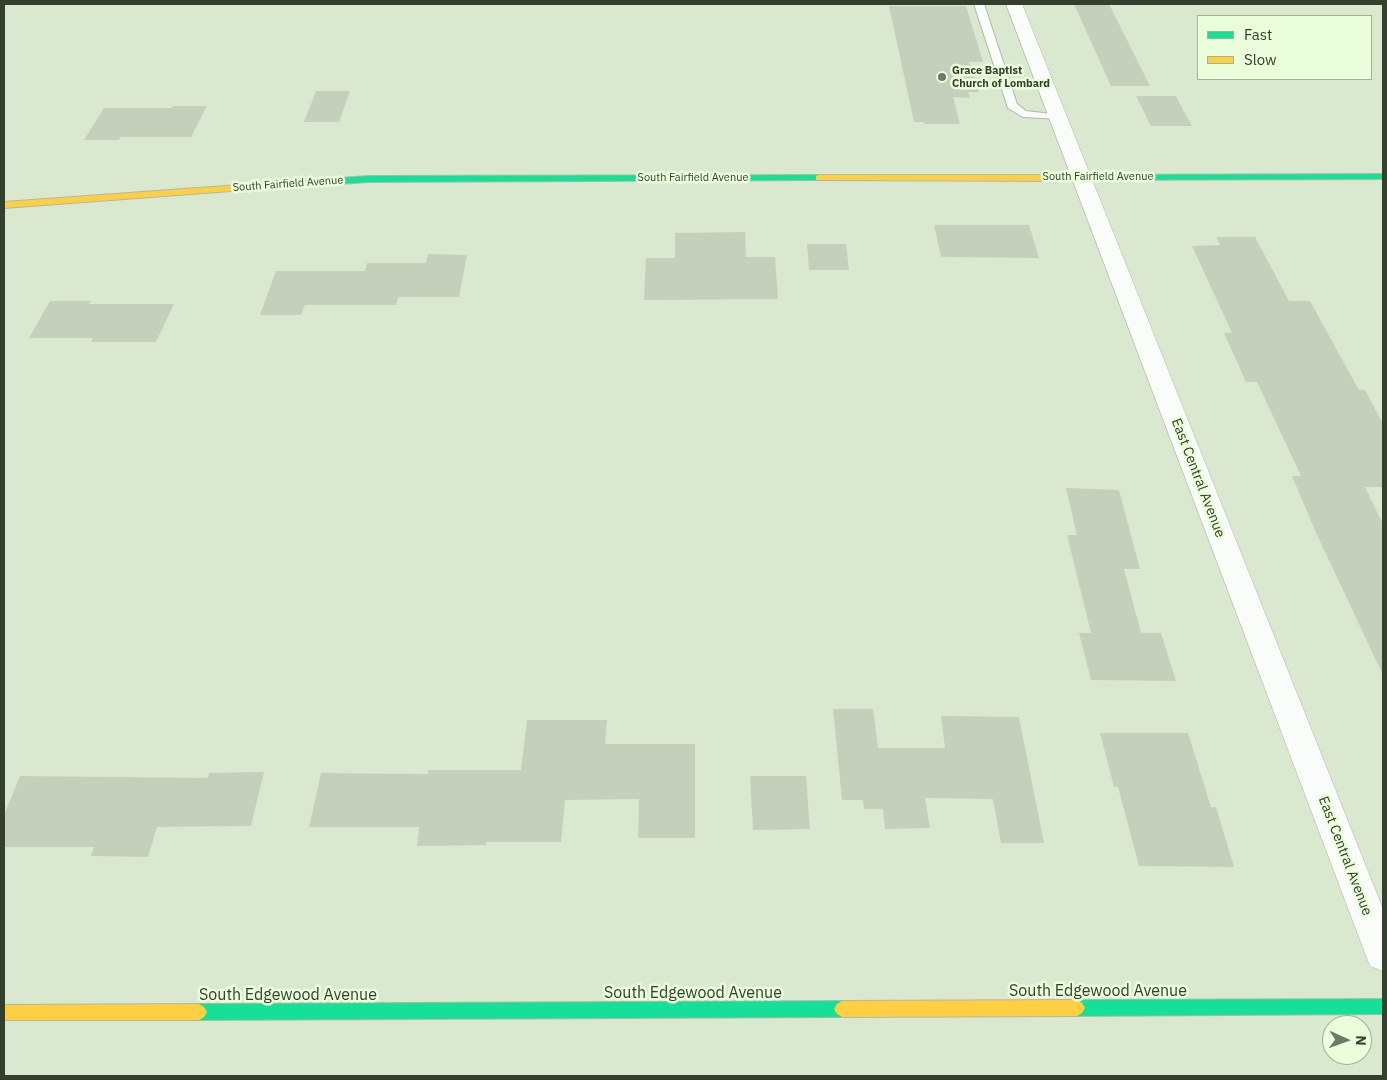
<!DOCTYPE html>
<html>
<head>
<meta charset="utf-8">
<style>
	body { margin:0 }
	#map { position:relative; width:1387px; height:1080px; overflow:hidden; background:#dae8d0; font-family:"IBM Plex Sans",sans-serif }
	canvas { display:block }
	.frame { position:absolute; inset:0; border:5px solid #353f2d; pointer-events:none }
	.legend { position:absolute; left:1197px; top:15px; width:175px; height:65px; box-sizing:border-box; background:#eafedb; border:1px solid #a2b295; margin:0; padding:6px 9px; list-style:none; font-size:15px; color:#353f2d }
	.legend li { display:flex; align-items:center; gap:10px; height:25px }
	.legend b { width:25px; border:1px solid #a2b295 }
	.north { position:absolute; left:1322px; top:1015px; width:50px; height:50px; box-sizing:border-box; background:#eafedb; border:1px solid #a2b295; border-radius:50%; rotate:92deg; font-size:14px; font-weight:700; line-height:20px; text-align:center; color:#353f2d }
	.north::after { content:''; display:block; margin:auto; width:18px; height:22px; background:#6f7a66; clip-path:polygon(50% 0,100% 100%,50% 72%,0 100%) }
</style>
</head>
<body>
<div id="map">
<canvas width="1387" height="1080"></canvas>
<div class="frame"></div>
<ul class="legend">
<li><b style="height:6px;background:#16e098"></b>Fast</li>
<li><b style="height:6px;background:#ffcf43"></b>Slow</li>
</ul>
<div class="north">N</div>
</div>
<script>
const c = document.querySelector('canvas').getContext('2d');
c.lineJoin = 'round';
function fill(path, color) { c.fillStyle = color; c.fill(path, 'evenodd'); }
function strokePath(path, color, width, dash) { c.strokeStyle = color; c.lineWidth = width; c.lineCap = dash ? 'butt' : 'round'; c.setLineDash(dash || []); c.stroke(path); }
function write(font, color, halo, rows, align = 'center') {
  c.font = font + ' "IBM Plex Sans",sans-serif'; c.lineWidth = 5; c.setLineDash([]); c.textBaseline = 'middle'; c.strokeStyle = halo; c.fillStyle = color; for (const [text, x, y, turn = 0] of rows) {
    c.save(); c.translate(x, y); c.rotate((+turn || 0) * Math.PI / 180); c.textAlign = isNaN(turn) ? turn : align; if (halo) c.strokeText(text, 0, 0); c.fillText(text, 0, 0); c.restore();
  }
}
fill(new Path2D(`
	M 1074,4 L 1109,4 L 1150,86 L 1111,86 Z
	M 889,6 L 966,6 L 983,62 L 969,62 L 979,92 L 968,92 L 970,98 L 953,97 L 960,124 L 925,124 L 924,122 L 914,122 Z
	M 316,91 L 350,91 L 339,122 L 304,122 Z
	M 1136,96 L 1176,96 L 1192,126 L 1151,126 Z
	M 173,106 L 207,106 L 191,137 L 120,137 L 119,140 L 84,140 L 104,108 L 172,108 Z
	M 934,225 L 1029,225 L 1039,258 L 941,257 Z
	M 745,232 L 746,257 L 775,257 L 778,299 L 644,300 L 646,258 L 675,258 L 675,233 Z
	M 1216,237 L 1255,237 L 1289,301 L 1310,301 L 1359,390 L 1365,390 L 1383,424 L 1383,487 L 1365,487 L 1383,524 L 1383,675 L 1317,535 L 1292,476 L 1301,476 L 1257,382 L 1246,382 L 1224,333 L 1232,333 L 1192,246 L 1220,245 Z
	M 807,244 L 846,244 L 849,270 L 809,270 Z
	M 428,254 L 467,255 L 459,297 L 398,297 L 396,305 L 305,305 L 301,315 L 260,315 L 276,271 L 365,271 L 367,263 L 426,263 Z
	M 50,301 L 91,301 L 89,304 L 174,304 L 156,342 L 91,342 L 93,338 L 29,338 Z
	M 1066,488 L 1119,490 L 1140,569 L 1124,569 L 1141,633 L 1161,633 L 1176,681 L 1091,680 L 1079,633 L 1091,633 L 1067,535 L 1077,535 Z
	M 833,709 L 873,709 L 878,748 L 945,748 L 941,716 L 1019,717 L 1044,843 L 1001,843 L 993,799 L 925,798 L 930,828 L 885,829 L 883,809 L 864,809 L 863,800 L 842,800 Z
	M 527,720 L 607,720 L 605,744 L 695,744 L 695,838 L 638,838 L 639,799 L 565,800 L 561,842 L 486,842 L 486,845 L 417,846 L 419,827 L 309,827 L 321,773 L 428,774 L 428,770 L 521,770 Z
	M 1100,733 L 1188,733 L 1211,807 L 1216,807 L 1234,867 L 1139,866 L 1118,787 L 1114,787 Z
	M 264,772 L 251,826 L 157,827 L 148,857 L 91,856 L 94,847 L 4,847 L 4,815 L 20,776 L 208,778 L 209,773 Z
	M 750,776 L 806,776 L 810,829 L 753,830 Z`), '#c5d0bc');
const lane = new Path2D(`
	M 974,4 L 984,4 L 1017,104 L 1026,111 L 1061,115 L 1063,117 L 1061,119 L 1023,117 L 1008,108 Z`);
const street = new Path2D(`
	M 1006,4 L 1022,4 L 1383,909 L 1383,971 L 1370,966 L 1365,953 Z`);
const fast = new Path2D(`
	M 819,175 L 822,176 L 822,180 L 369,182 L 295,187 L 291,184 L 295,181 L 369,176 Z
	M 1078,175 L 1383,174 L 1383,179 L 1075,180 L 1075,176 Z
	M 1383,999 L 1383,1014 L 1077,1016 L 1072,1013 L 1069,1008 L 1072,1003 L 1077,1000 Z
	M 842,1001 L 847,1004 L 850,1009 L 847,1014 L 842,1017 L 199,1020 L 194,1017 L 191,1012 L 194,1007 L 199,1004 Z`);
const slow = new Path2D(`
	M 819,175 L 1078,175 L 1082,178 L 1078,181 L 816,180 L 816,176 Z
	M 295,181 L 299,184 L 298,186 L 4,208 L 4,202 Z
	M 1077,1000 L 1082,1003 L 1085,1008 L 1082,1013 L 1077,1016 L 842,1017 L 837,1014 L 834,1009 L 837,1004 L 842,1001 Z
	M 199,1004 L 204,1007 L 207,1012 L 204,1017 L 199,1020 L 4,1020 L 4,1005 Z`);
strokePath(lane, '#aeb9a6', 2);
strokePath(street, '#aeb9a6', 1);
strokePath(fast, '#aeb9a6', 2);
strokePath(slow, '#aeb9a6', 2);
fill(lane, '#f9fcf8');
fill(street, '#f9fcf8');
fill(fast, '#16e098');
fill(slow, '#ffcf43');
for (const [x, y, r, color] of [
	[942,77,5,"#6f7a66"]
]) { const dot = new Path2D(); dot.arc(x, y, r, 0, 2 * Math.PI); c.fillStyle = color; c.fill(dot); strokePath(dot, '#eafedb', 2); }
write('bold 11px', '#353f2d', '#eafedb', [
	["Grace Baptist",952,71],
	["Church of Lombard",952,84]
], 'left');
write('11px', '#353f2d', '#eafedb', [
	["South Fairfield Avenue",1098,177],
	["South Fairfield Avenue",693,178],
	["South Fairfield Avenue",288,184,-4]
]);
write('14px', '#353f2d', '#eafedb', [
	["East Central Avenue",1198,478,69],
	["East Central Avenue",1345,856,69]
]);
write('16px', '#353f2d', '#eafedb', [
	["South Edgewood Avenue",1098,991],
	["South Edgewood Avenue",693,993],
	["South Edgewood Avenue",288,995]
]);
</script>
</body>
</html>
